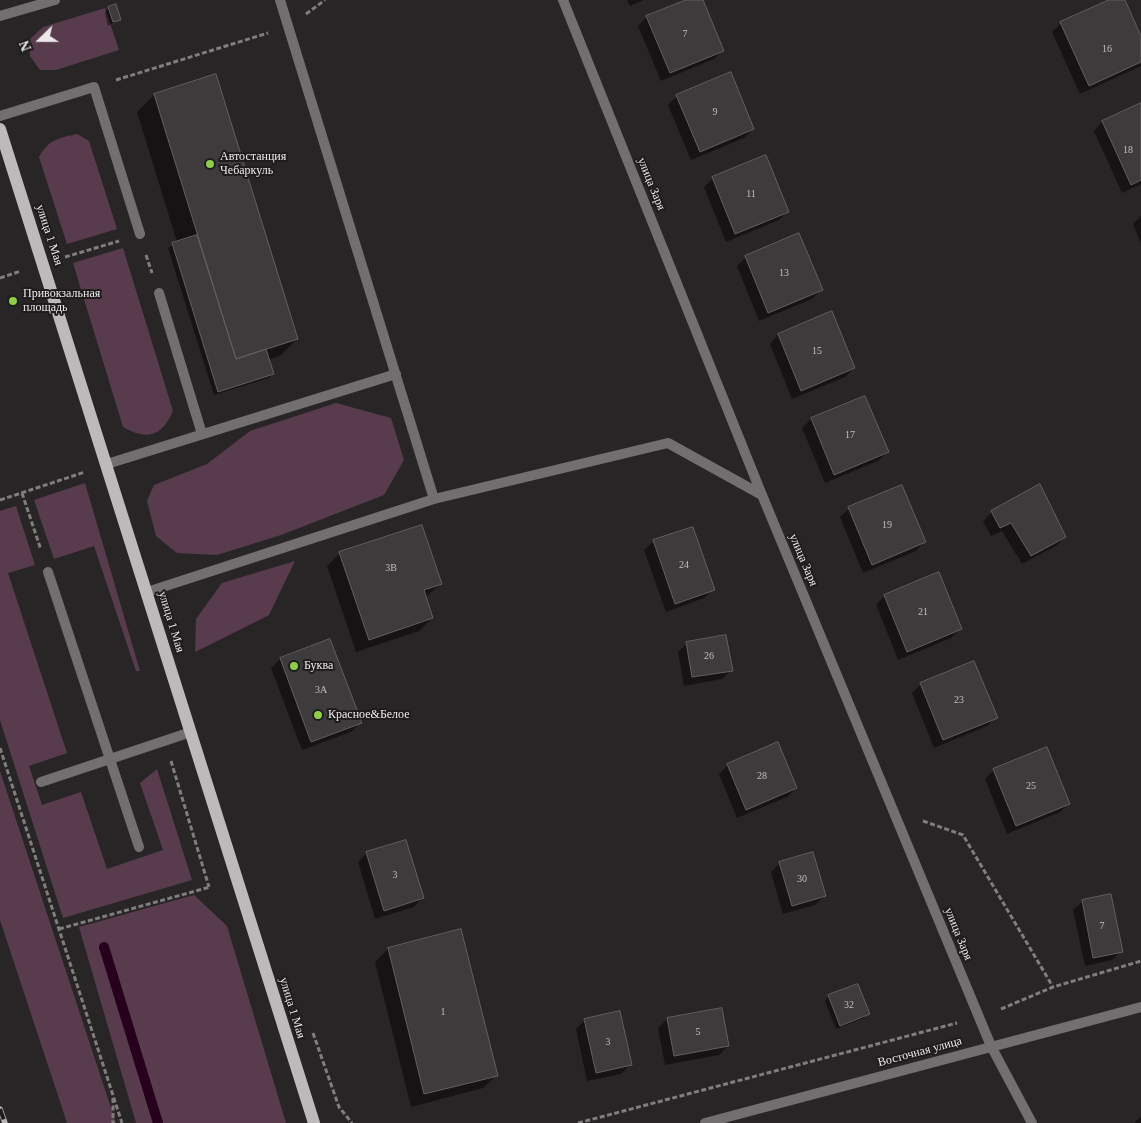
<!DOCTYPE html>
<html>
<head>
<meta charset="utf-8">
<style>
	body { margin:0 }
	#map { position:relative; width:1141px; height:1123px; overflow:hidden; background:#282527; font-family:"Times New Roman",serif }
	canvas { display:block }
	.north { position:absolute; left:15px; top:15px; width:50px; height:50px; -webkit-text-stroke:4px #1e1c1d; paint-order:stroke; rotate:248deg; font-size:14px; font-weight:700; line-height:20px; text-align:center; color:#eceaeb }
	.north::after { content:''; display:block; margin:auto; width:18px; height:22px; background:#eceaeb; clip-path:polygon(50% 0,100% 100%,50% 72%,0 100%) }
</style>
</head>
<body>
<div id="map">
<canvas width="1141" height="1123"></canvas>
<div class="north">N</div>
</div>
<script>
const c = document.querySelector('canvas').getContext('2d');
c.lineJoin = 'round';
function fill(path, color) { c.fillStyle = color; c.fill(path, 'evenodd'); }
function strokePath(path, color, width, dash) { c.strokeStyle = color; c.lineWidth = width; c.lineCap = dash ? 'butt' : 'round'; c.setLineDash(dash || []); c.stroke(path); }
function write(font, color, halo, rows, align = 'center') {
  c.font = font + ' "Times New Roman",serif'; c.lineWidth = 4; c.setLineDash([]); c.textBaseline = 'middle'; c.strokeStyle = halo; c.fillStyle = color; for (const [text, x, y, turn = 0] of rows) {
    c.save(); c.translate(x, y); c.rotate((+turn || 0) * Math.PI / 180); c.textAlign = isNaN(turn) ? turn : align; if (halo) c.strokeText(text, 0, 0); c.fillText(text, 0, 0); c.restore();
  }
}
fill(new Path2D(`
	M 105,8 L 119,50 L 56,70 L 40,70 L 30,56 L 30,39 L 43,27 Z
	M 77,134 L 89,141 L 117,229 L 67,244 L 39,157 C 49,139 59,138 77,134 Z
	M 123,248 L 173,411 C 162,436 148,441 123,427 L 73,263 Z
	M 336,403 L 391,418 L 404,460 L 384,495 L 281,535 L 217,555 L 177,553 L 156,536 L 147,501 L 154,485 L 207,464 L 250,431 Z
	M 85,483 L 140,671 L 136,671 L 94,546 L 54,559 L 34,500 Z
	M 16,506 L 35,565 L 8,573 L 67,753 L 29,766 L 42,805 L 81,792 L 107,869 L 163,850 L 140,783 L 157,769 L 192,880 L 63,918 L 0,720 L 0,511 Z
	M 295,561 L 269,615 L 195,652 L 196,619 L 222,583 Z
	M 0,771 L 116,1123 L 67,1123 L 0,920 Z
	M 194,895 L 227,926 L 286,1123 L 136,1123 L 79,927 Z`), '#583c4e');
fill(new Path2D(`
	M 627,0 L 644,0 L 630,6 Z
	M 689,0 L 702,0 L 723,50 L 714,59 L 661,81 L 638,26 L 647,17 Z
	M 1112,0 L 1123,0 L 1141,39 L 1141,66 L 1080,94 L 1052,32 L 1061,23 Z
	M 109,8 L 119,19 L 108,26 L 105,12 Z
	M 154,95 L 297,339 L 280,356 L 268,360 L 273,374 L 269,378 L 214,395 L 168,248 L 177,242 L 137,112 Z
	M 677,96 L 753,129 L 744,138 L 691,160 L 668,105 Z
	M 1141,104 L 1141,184 L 1122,193 L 1094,131 L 1102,122 Z
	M 713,178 L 788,211 L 779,220 L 726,242 L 704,187 Z
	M 1141,216 L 1141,243 L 1133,224 Z
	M 746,257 L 821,290 L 812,299 L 759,321 L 737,266 Z
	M 778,335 L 854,368 L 845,377 L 792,399 L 770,344 Z
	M 864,397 L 887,452 L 878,461 L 825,483 L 802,428 L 811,419 Z
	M 849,509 L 924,542 L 916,551 L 863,573 L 840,517 Z
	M 992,512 L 1065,537 L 1056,546 L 1022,564 L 1002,531 L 991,536 L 983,521 Z
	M 692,528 L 713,589 L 704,598 L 666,612 L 644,550 L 653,542 Z
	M 340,553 L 440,584 L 425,598 L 432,618 L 419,631 L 356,652 L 327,566 Z
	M 885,596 L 960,629 L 951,638 L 898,660 L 876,604 Z
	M 687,643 L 731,670 L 722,679 L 684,686 L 678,652 Z
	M 280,659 L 360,723 L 351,732 L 302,750 L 271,668 Z
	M 921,684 L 996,717 L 987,726 L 934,748 L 912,693 Z
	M 1046,748 L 1069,803 L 1060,812 L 1007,834 L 985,779 L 994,770 Z
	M 728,765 L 796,788 L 787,797 L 737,818 L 719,774 Z
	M 367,853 L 422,898 L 414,907 L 375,919 L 358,862 Z
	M 780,863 L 824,896 L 815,905 L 783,914 L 771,872 Z
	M 1082,902 L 1121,951 L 1112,960 L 1085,966 L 1073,910 Z
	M 388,949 L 497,1075 L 483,1088 L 411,1107 L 375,962 Z
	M 829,996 L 868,1014 L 864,1018 L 836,1029 L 825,1001 Z
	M 667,1019 L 728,1046 L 719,1055 L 665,1065 L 658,1028 Z
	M 585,1020 L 630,1065 L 621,1074 L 587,1081 L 576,1029 Z
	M 1141,1116 L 1141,1123 L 1134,1123 Z`), '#0007');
strokePath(new Path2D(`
	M 104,947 L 158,1123`), '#27001d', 10);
const building = new Path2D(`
	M 686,0 L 703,0 L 724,51 L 670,73 L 646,16 Z
	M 1109,0 L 1125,0 L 1141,36 L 1141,62 L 1089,86 L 1060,22 Z
	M 116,4 L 121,20 L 113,22 L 108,7 Z
	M 731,72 L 754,129 L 700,152 L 676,95 Z
	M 216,74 L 298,339 L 236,359 L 154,94 Z
	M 1141,103 L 1141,180 L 1131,185 L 1102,121 Z
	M 766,155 L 789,212 L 735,234 L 712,177 Z
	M 799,233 L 823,290 L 768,313 L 745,256 Z
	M 197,235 L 236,359 L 266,349 L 274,374 L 218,392 L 172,243 Z
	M 832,311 L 855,368 L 801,391 L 778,334 Z
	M 865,396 L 889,452 L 834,475 L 811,418 Z
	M 1040,484 L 1066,537 L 1031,556 L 1011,523 L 1000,528 L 991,511 Z
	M 902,485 L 926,542 L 872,565 L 848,507 Z
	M 422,525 L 442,584 L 424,590 L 433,618 L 369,640 L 339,552 Z
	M 693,527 L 715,590 L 675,604 L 653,540 Z
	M 939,572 L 962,629 L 907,652 L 884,595 Z
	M 726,635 L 733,671 L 692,677 L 686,642 Z
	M 330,639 L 362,723 L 311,742 L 280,658 Z
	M 974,661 L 998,718 L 943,740 L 920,683 Z
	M 778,742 L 797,788 L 746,810 L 727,764 Z
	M 1047,747 L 1070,804 L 1016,826 L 993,769 Z
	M 406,840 L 424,898 L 384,911 L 366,852 Z
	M 813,852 L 826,896 L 792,906 L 779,862 Z
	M 1111,894 L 1123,952 L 1093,958 L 1082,900 Z
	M 461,929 L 498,1076 L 424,1094 L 388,948 Z
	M 858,984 L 870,1014 L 840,1026 L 828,995 Z
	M 722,1008 L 729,1046 L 674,1056 L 667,1018 Z
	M 620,1011 L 632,1065 L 596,1073 L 584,1019 Z`);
fill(building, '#3d3b3c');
strokePath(building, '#625f61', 1);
strokePath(new Path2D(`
	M 306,14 L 325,0
	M 116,80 L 268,33
	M 146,255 L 152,273
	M 65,257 L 119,241
	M 0,278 L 21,271
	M 22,493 L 41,550
	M 0,500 L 85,472
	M 0,748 L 122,1123
	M 171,761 L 209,887
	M 923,821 L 963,835 L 1053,987
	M 59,929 L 210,887
	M 1001,1009 L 1053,987 L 1141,961
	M 313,1033 L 339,1107 L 352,1123
	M 113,1098 L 113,1123
	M 578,1123 L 957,1023`), '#807d7f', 3, [5, 2.5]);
strokePath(new Path2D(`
	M 280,0 L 434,499
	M 0,16 L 55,0
	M 0,116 L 94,87 L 140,234
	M 159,293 L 202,434
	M 107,464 L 396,374
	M 48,572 L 139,847
	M 147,592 L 434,499 L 668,443 L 762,495
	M 41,782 L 191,732`), '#716f70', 10);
strokePath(new Path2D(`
	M 563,0 L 762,495 L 991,1046 L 1032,1123
	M 705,1123 L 1141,1007`), '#716f70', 10);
strokePath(new Path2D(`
	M 0,129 L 314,1123`), '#bcbabb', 12);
const rail = new Path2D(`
	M 0,1109 L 5,1123`);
strokePath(rail, '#b5b3b4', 5.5);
strokePath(rail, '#1e1c1d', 4, [11]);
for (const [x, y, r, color] of [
	[210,164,5,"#8dce44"],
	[13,301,5,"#8dce44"],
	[294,666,5,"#8dce44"],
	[318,715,5,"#8dce44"]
]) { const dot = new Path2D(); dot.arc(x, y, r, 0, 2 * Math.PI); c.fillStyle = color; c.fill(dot); strokePath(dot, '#1e1c1d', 2); }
write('10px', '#c0bebf', null, [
	["7",685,34],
	["16",1107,49],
	["9",715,112],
	["18",1128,150],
	["11",751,194],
	["13",784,273],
	["15",817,351],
	["17",850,435],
	["19",887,525],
	["24",684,565],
	["3В",391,568],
	["21",923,612],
	["26",709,656],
	["3А",321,690],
	["23",959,700],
	["28",762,776],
	["25",1031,786],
	["3",395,875],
	["30",802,879],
	["7",1102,926],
	["32",849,1005],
	["1",443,1012],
	["5",698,1032],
	["3",608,1042]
]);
write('12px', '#eceaeb', '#1e1c1d', [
	["Автостанция",220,157],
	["Чебаркуль",220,171],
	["Привокзальная",23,294],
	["площадь",23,308],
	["Буква",304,666],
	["Красное&Белое",328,715]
], 'left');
write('12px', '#eceaeb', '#1e1c1d', [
	["улица Заря",651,184,68],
	["улица 1 Мая",49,235,72],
	["улица Заря",803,560,67],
	["улица 1 Мая",171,622,73],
	["улица Заря",958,934,68],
	["улица 1 Мая",292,1008,73],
	["Восточная улица",920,1052,-15]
]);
</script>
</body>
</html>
